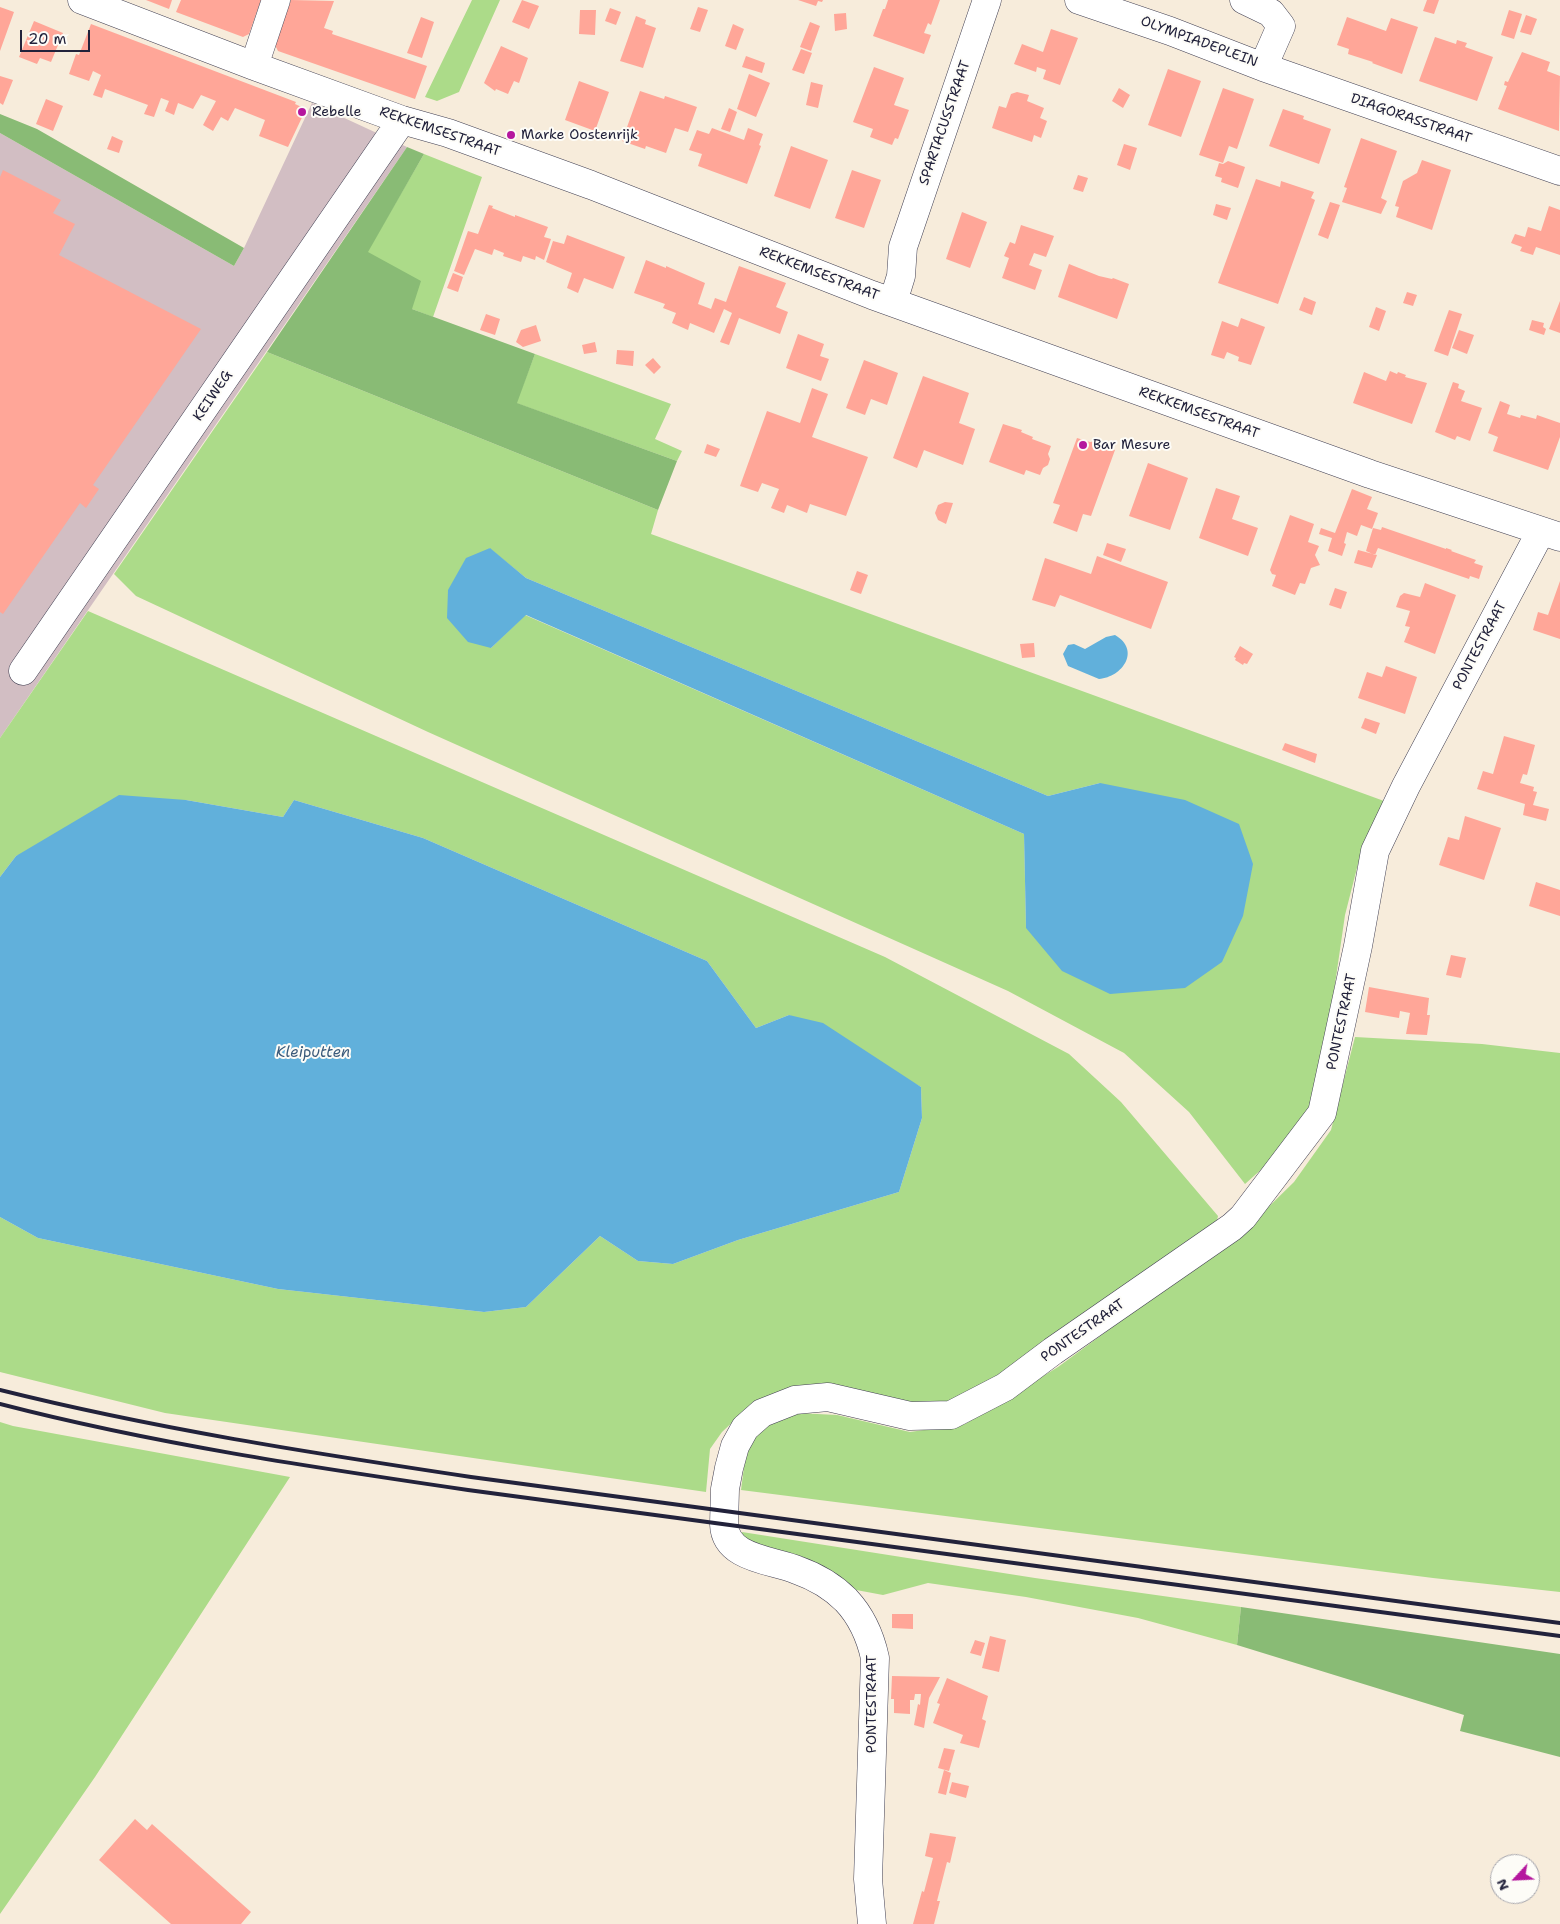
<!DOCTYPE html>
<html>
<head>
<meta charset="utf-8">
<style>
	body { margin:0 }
	#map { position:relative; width:1560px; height:1924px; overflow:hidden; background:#f7ecdb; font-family:"Shantell Sans",sans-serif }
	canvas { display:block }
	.north { position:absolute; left:1490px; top:1854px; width:50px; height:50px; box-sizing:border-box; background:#fdfcf7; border:1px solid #a5a5ac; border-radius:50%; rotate:245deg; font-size:14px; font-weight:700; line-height:20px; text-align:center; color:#22223b }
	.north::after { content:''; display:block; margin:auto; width:18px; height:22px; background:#b5179e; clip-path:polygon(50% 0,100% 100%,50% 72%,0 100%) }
	.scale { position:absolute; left:20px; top:30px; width:70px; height:22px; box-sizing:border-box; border:2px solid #22223b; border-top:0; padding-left:6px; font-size:15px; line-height:18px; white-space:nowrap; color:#22223b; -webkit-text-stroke:4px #fdfcf7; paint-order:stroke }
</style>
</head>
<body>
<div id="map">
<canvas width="1560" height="1924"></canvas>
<div class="north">N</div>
<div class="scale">20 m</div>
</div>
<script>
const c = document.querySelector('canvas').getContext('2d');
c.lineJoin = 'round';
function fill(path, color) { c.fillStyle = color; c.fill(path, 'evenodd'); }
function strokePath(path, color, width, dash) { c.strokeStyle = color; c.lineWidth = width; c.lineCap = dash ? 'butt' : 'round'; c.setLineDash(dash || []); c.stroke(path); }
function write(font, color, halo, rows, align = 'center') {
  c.font = font + ' "Shantell Sans",sans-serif'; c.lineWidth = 4; c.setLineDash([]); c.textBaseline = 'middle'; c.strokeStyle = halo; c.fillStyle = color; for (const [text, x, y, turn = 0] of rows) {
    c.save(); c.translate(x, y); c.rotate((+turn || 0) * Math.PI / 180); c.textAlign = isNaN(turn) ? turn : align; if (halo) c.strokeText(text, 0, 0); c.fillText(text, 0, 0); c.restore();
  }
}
fill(new Path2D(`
	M 312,103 L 407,147 L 0,738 L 0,133 L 234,266 L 244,248 Z`), '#d2bec3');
fill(new Path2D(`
	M 472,0 L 500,0 L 459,92 L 437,101 L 425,97 Z
	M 424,154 L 482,177 L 433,317 L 412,309 L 367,252 Z
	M 267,352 L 658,510 L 651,534 L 1384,801 L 1358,864 L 1345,915 L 1333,998 L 1309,1114 L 1283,1150 L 1245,1184 L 1189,1112 L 1124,1053 L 1008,991 L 428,732 L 136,596 L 114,574 ZM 489,548 L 526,578 L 1048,796 L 1100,783 L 1026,928 L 1024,834 L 525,615 L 491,648 Z
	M 535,354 L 671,404 L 655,439 L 682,451 L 677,461 L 516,403 Z
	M 88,611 L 885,957 L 1069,1054 L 1121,1102 L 1218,1216 L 1216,1225 L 982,1391 L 950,1408 L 816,1389 L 737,1418 L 722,1432 L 710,1449 L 706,1492 L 165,1413 L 0,1372 L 0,1217 L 38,1238 L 278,1289 L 484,1312 L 526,1307 L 600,1236 L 638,1261 L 673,1264 L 738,1240 L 899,1192 L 922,1118 L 921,1087 L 789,1015 L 756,1028 L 707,961 L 423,838 L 294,800 L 283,817 L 186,800 L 16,856 L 0,877 L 0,738 Z
	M 1355,1037 L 1482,1044 L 1560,1053 L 1560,1592 L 1433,1578 L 741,1490 L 746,1452 L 753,1433 L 767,1421 L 797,1413 L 837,1415 L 910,1432 L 965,1424 L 1058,1367 L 1246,1229 L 1294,1182 L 1331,1130 Z
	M 0,1422 L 13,1426 L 290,1477 L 95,1777 L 0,1914 Z
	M 742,1532 L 1035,1578 L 1241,1607 L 1237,1645 L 1138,1618 L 1026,1597 L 928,1583 L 883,1595 L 851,1589 L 743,1539 Z`), '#acdb89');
fill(new Path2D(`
	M 0,114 L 37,129 L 244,248 L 234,266 L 0,133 Z
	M 407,147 L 424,154 L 368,252 L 421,281 L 412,309 L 535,354 L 517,403 L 677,461 L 658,510 L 267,352 Z
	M 1241,1607 L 1560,1654 L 1560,1757 L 1460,1731 L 1464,1715 L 1237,1645 Z`), '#89bb75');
fill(new Path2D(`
	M 490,548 L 526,578 L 1048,796 L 1100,783 L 1185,800 L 1239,824 L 1253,864 L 1243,916 L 1222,962 L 1185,988 L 1110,994 L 1062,971 L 1026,928 L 1024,834 L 526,615 L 491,648 L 468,642 L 447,618 L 448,590 L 466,558 Z
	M 1115,635 C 1141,650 1123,677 1099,679 L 1068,666 L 1063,654 L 1068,645 L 1074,644 L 1085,649 L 1106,637 Z
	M 119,795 L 186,800 L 283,817 L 294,800 L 423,838 L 707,961 L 756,1028 L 789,1015 L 823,1023 L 921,1087 L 922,1118 L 899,1192 L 738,1240 L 673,1264 L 638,1261 L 600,1236 L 526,1307 L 484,1312 L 278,1289 L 38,1238 L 0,1217 L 0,877 L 16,856 Z`), '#61b0db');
fill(new Path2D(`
	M 146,0 L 172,0 L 169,9 Z
	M 181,0 L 261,0 L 249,34 L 243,37 L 176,12 Z
	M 291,0 L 334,1 L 324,28 L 333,31 L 332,34 L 427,66 L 415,99 L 278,51 L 275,45 Z
	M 522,0 L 539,6 L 529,29 L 512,22 Z
	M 798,0 L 823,0 L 822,2 L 818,1 L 816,6 Z
	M 888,0 L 940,0 L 931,25 L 928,23 L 924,33 L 931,35 L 924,54 L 873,36 L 883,9 L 885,9 Z
	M 1427,0 L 1439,0 L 1434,14 L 1423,11 Z
	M 0,7 L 14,12 L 0,51 Z
	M 698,7 L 708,10 L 700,32 L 690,29 Z
	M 610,8 L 621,12 L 616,25 L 605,21 Z
	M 580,10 L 596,10 L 595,35 L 579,34 Z
	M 1509,10 L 1522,14 L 1514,39 L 1501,35 Z
	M 846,13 L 847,29 L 835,31 L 834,14 Z
	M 1526,15 L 1537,19 L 1531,35 L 1520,32 Z
	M 636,16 L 646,20 L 645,24 L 656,28 L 643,68 L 620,61 Z
	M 421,17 L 434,22 L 422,58 L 407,53 Z
	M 1347,17 L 1386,31 L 1391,18 L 1418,27 L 1402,74 L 1372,63 L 1373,62 L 1348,54 L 1349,49 L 1337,45 Z
	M 34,21 L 63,33 L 51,62 L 40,58 L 37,64 L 19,57 Z
	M 810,22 L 820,26 L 811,51 L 800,47 Z
	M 91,24 L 296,102 L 295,104 L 306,109 L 288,147 L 259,136 L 265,120 L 235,108 L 228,121 L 221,117 L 213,131 L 203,125 L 216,101 L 201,95 L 193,109 L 178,103 L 174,115 L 165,111 L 169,101 L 161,98 L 154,117 L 144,114 L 148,105 L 105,89 L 102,98 L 93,95 L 101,75 L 93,71 L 89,81 L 69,74 L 76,54 L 79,55 Z
	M 733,24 L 744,29 L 736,50 L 725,46 Z
	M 1051,29 L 1078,38 L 1060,85 L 1043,79 L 1046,70 L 1037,67 L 1036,72 L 1014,64 L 1022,44 L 1043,52 Z
	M 1435,37 L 1456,44 L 1457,40 L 1467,43 L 1465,47 L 1493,57 L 1477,101 L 1419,81 Z
	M 501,46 L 528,58 L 519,83 L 514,81 L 508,94 L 496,89 L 495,91 L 484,83 Z
	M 801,49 L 812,53 L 804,74 L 792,70 Z
	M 1522,52 L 1550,62 L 1547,71 L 1560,76 L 1559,131 L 1498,109 L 1507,86 L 1504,85 L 1505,81 L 1508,82 Z
	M 746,56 L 765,63 L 762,73 L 742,67 Z
	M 874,67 L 904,78 L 894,105 L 909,110 L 898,139 L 895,138 L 892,145 L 870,137 L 873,129 L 853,122 Z
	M 1168,69 L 1201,81 L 1181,137 L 1148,125 Z
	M 749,74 L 770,83 L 756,117 L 737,109 Z
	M 0,76 L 13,80 L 3,105 L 0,103 Z
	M 579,81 L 609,92 L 595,131 L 565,120 Z
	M 811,82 L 823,85 L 818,108 L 806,105 Z
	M 1119,88 L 1130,95 L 1123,108 L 1112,101 Z
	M 1223,88 L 1254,99 L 1237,149 L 1229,146 L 1223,163 L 1199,155 Z
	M 640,91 L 664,99 L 665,96 L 697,107 L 688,132 L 675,128 L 666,153 L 646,146 L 645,149 L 622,141 Z
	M 1017,92 L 1029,95 L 1027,101 L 1044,108 L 1040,118 L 1047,121 L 1041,138 L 1034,135 L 1032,142 L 992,128 L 999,106 L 1006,108 L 1011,94 Z
	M 46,99 L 63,106 L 53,131 L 36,124 Z
	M 729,108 L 737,112 L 730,132 L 721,129 Z
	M 1283,109 L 1304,116 L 1303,119 L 1331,129 L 1319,164 L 1269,146 Z
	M 712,128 L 744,140 L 748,128 L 763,134 L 759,145 L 761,146 L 747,184 L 698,166 L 702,154 L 689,150 L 697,130 L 709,134 Z
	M 112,136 L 123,141 L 119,153 L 107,149 Z
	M 1361,138 L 1397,151 L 1381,198 L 1387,201 L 1381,214 L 1342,202 L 1347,188 L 1344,187 Z
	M 1124,144 L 1137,148 L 1130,170 L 1117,165 Z
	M 791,146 L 828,160 L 810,209 L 774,196 Z
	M 1422,160 L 1451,170 L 1432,230 L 1396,217 L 1399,207 L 1395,206 L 1403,181 L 1417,173 Z
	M 1228,161 L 1245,167 L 1238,188 L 1221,182 L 1222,178 L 1215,176 L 1219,163 L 1223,164 Z
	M 3,170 L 61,200 L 53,213 L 75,224 L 59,255 L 201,329 L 93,485 L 99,489 L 86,508 L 80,503 L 3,614 L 0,612 L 0,177 Z
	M 852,170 L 881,180 L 864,228 L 835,218 Z
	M 1078,175 L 1088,178 L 1083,192 L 1073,189 Z
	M 1256,179 L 1280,187 L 1281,181 L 1314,192 L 1311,198 L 1315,200 L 1278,304 L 1218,283 Z
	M 1330,202 L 1340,205 L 1328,239 L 1318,235 Z
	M 1216,204 L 1231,208 L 1227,220 L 1213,215 Z
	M 489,205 L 493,206 L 492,208 L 515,217 L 515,215 L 548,227 L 544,237 L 551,239 L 544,260 L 536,256 L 535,260 L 523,256 L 521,262 L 503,256 L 504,253 L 494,249 L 492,255 L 475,249 L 464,275 L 454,271 L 468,231 L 478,234 Z
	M 1549,206 L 1560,210 L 1560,255 L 1536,247 L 1533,255 L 1520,251 L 1522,247 L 1511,243 L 1515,234 L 1525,237 L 1528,227 L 1541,231 Z
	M 962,212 L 987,222 L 970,268 L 946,259 Z
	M 1021,225 L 1054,236 L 1046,257 L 1034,253 L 1029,265 L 1042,270 L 1035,290 L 1002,278 L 1009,258 L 1004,256 L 1010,242 L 1015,244 Z
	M 567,235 L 625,257 L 613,289 L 584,278 L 578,293 L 567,288 L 572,273 L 546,262 L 553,241 L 564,244 Z
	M 646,260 L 666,268 L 666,266 L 705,283 L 698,304 L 711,309 L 715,298 L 726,302 L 739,266 L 786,283 L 776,307 L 788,312 L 780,334 L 739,318 L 729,345 L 720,342 L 732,313 L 724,309 L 714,333 L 690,323 L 688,330 L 672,323 L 676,313 L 663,308 L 665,304 L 634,293 Z
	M 1069,264 L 1099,276 L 1112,279 L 1113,278 L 1129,284 L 1117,319 L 1058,297 Z
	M 453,273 L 463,277 L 458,292 L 447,288 Z
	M 1407,292 L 1417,295 L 1413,306 L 1403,303 Z
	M 1304,297 L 1316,302 L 1312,315 L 1299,310 Z
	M 1560,301 L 1560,333 L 1549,329 Z
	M 1376,307 L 1386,311 L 1379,331 L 1369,327 Z
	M 1449,310 L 1462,314 L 1448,356 L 1434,351 Z
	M 486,314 L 500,319 L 495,335 L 480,330 Z
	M 1241,318 L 1265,327 L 1251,365 L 1238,361 L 1239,357 L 1227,352 L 1224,359 L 1211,355 L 1222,321 L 1238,327 Z
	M 1532,320 L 1544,323 L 1543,327 L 1546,329 L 1544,335 L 1529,330 Z
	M 536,325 L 541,341 L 523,347 L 516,342 L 521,330 Z
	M 1459,330 L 1474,335 L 1467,354 L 1452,348 Z
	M 798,334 L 824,344 L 820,356 L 829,359 L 821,381 L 786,368 Z
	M 595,342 L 597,352 L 584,354 L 582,345 Z
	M 617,350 L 634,351 L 633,366 L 616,364 Z
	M 653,358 L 661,367 L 654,374 L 645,365 Z
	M 864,360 L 898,373 L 887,405 L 871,399 L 865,415 L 846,408 Z
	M 1390,371 L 1397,374 L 1398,372 L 1406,375 L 1405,377 L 1427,383 L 1412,424 L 1353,403 L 1364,372 L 1386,381 Z
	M 923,376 L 969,393 L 959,423 L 975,429 L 963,465 L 924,450 L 917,468 L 893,458 Z
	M 1453,382 L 1459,384 L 1458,388 L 1465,391 L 1461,401 L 1482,408 L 1470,441 L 1457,436 L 1455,440 L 1435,432 Z
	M 812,388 L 828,394 L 812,437 L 868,457 L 846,516 L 810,504 L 807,513 L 787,505 L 784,513 L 771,508 L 779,489 L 762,483 L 758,492 L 740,486 L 767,411 L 800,423 Z
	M 1500,401 L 1510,405 L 1507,414 L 1520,418 L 1521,415 L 1536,419 L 1537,415 L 1560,423 L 1560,437 L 1548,470 L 1493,451 L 1498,437 L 1488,433 Z
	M 1003,424 L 1022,430 L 1021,432 L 1033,437 L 1032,439 L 1051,446 L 1048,454 L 1050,459 L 1048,465 L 1043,468 L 1040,475 L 1026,470 L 1024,475 L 989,462 Z
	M 1077,438 L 1090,442 L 1098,441 L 1103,446 L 1115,450 L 1091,516 L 1083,514 L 1077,532 L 1053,523 L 1060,505 L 1053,503 Z
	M 707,444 L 720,449 L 716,457 L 704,453 Z
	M 1148,463 L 1188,478 L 1170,530 L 1129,516 Z
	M 1216,488 L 1240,496 L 1232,519 L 1258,528 L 1248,556 L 1199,538 Z
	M 1352,489 L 1372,497 L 1367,509 L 1378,513 L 1372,529 L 1361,525 L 1357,536 L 1347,532 L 1344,543 L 1346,544 L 1342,556 L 1328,551 L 1332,538 L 1319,534 L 1321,528 L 1335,533 Z
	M 945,502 L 953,503 L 946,524 L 938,520 L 935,513 L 938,505 Z
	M 1290,515 L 1314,524 L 1308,542 L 1319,546 L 1315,555 L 1320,565 L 1311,568 L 1305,584 L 1300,583 L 1295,595 L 1272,586 L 1276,575 L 1272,574 L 1270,570 Z
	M 1382,527 L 1446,549 L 1446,548 L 1452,550 L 1451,551 L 1476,560 L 1474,563 L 1483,566 L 1479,579 L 1470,576 L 1469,579 L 1378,548 L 1375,555 L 1366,551 L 1373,528 L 1381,530 Z
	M 1107,543 L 1126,549 L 1121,562 L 1103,555 Z
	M 1358,550 L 1377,555 L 1372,568 L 1354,563 Z
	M 1097,556 L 1168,582 L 1151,629 L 1060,595 L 1055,607 L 1032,600 L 1045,558 L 1091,574 Z
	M 857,571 L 868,575 L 861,594 L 850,590 Z
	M 1560,581 L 1560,639 L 1533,630 L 1538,612 L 1548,615 Z
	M 1425,583 L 1456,595 L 1435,654 L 1404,642 L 1410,627 L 1405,626 L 1410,611 L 1396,607 L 1400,596 L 1404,593 L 1420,597 Z
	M 1335,588 L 1347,592 L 1341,609 L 1329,605 Z
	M 1034,643 L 1035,657 L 1022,658 L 1020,644 Z
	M 1240,646 L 1253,654 L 1247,664 L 1244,663 L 1243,665 L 1235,660 L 1236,658 L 1234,657 Z
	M 1386,666 L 1417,677 L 1405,714 L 1358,698 L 1367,672 L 1382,677 Z
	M 1365,718 L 1380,723 L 1376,734 L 1361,728 Z
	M 1504,736 L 1535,745 L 1527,775 L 1523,774 L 1520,783 L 1534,787 L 1533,791 L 1537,792 L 1533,805 L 1549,809 L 1546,821 L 1523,815 L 1525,804 L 1477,789 L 1483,771 L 1493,774 Z
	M 1285,743 L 1317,754 L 1315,763 L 1282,750 Z
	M 1465,816 L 1501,828 L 1484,880 L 1439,865 L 1448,837 L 1459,840 Z
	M 1536,882 L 1560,890 L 1560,916 L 1529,906 Z
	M 1451,955 L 1466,958 L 1461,978 L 1446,975 Z
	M 1369,987 L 1429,998 L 1427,1015 L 1430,1015 L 1427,1035 L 1406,1034 L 1410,1013 L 1400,1011 L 1399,1018 L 1365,1012 Z
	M 892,1614 L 913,1614 L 913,1629 L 892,1628 Z
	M 990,1636 L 1006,1640 L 999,1672 L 982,1668 Z
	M 975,1640 L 985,1643 L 981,1656 L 970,1653 Z
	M 892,1676 L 940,1677 L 929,1698 L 924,1728 L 914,1725 L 918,1704 L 920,1705 L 921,1694 L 915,1694 L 914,1700 L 910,1700 L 910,1714 L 894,1713 L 894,1699 L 891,1699 Z
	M 947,1678 L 988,1696 L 982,1719 L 986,1721 L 979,1748 L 960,1743 L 963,1735 L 933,1723 L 940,1704 L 937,1703 Z
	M 944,1748 L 955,1750 L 949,1771 L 938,1768 Z
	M 944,1770 L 951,1773 L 946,1795 L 938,1793 Z
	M 952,1782 L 969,1786 L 966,1798 L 949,1793 Z
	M 135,1819 L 147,1830 L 152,1824 L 251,1912 L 241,1924 L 171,1924 L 99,1860 Z
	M 930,1833 L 956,1837 L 950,1863 L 947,1862 L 937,1901 L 940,1901 L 934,1924 L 913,1924 L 922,1891 L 924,1892 L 933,1858 L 925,1856 Z`), '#ffa698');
const minor = new Path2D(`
	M 82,0 L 254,66 L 402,120 L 448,133 L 591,185 L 872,295 L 1370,474 L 1560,537
	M 1079,0 L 1170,31 L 1263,67 L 1281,26 L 1271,13 L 1244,0
	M 254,66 L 276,0
	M 1263,67 L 1560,171
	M 893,302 L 901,276 L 903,247 L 987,0
	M 23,671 L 402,120
	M 872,1924 L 868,1879 L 875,1658 C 870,1635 862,1617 846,1600 C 833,1587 814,1576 797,1570 C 773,1560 725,1559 724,1524 L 725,1489 L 729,1468 L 735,1446 L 745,1428 L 762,1413 L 795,1400 L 828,1397 L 910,1416 L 951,1415 L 1005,1387 L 1053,1351 L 1232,1227 L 1243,1217 L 1322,1113 L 1358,946 L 1375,851 L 1406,786 L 1541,531`);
strokePath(minor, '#424053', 29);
strokePath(minor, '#fff', 28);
strokePath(new Path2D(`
	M 0,1390 C 156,1429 312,1453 471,1477 L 1560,1623
	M 0,1404 C 154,1444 311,1467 468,1490 L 1560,1636`), '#22223b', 4);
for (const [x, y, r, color] of [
	[302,112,5,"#b5179e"],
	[511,135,5,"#b5179e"],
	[1083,445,5,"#b5179e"]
]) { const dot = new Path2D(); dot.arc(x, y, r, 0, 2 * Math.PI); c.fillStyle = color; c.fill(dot); strokePath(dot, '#fdfcf7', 2); }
write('14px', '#22223b', '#fdfcf7', [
	["OLYMPIADEPLEIN",1199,42,20],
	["DIAGORASSTRAAT",1411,119,19],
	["SPARTACUSSTRAAT",945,123,-71],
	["REKKEMSESTRAAT",440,132,19],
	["REKKEMSESTRAAT",819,274,21],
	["KEIWEG",213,396,-56],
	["REKKEMSESTRAAT",1199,413,20],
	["PONTESTRAAT",1480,646,-62],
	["PONTESTRAAT",1342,1022,-78],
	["PONTESTRAAT",1083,1331,-35],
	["PONTESTRAAT",872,1704,-90]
]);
write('14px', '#22223b', '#fdfcf7', [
	["Rebelle",312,112],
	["Marke Oostenrijk",521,135],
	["Bar Mesure",1093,445]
], 'left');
write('italic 15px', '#3b5b7b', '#fdfcf7', [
	["Kleiputten",313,1053]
]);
</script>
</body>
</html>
